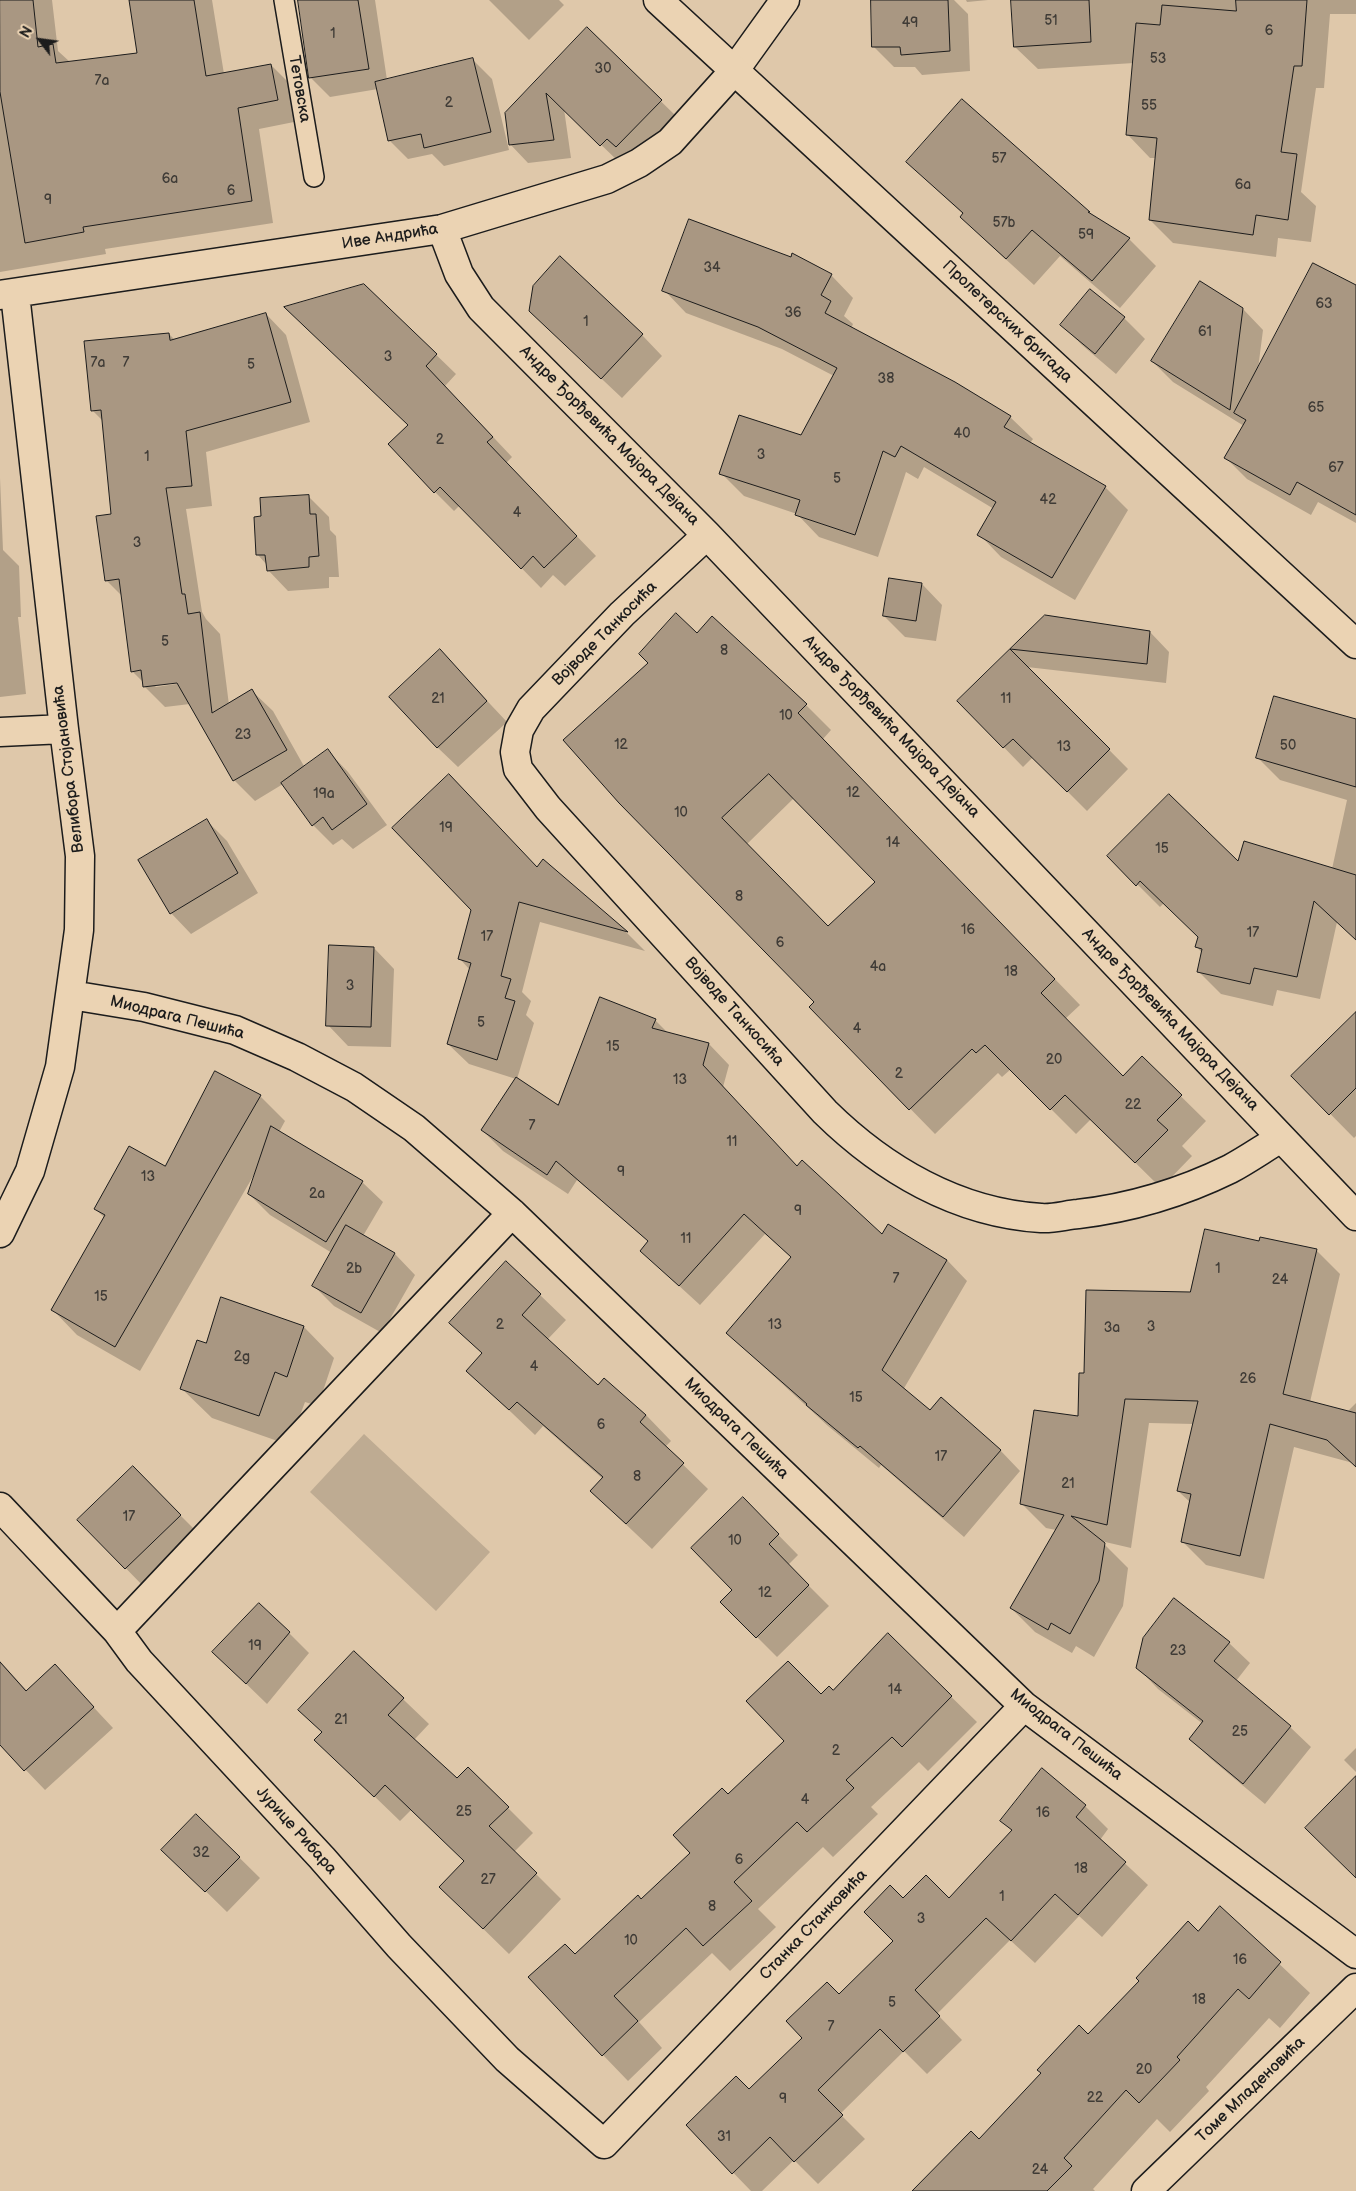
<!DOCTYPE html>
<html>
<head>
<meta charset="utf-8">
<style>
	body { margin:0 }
	#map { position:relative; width:1356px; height:2191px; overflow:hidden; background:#dfc8aa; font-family:"Balsamiq Sans",sans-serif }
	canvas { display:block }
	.north { position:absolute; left:15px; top:15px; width:50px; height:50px; -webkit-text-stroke:4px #ebd3b3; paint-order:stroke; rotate:300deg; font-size:14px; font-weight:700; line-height:20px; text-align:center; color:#1c1c1c }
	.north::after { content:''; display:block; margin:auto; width:18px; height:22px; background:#1c1c1c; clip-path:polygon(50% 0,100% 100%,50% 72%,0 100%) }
</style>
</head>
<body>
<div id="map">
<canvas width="1356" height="2191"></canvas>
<div class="north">N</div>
</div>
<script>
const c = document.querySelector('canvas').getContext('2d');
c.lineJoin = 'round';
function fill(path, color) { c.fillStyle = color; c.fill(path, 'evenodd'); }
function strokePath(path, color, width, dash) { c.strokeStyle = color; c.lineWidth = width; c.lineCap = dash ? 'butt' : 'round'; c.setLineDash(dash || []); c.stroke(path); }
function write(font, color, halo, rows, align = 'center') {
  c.font = font + ' "Balsamiq Sans",sans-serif'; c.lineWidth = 4; c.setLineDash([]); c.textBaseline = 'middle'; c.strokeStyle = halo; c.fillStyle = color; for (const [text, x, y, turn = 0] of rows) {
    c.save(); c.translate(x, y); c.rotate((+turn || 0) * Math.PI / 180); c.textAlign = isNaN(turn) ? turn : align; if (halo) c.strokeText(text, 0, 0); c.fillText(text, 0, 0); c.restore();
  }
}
fill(new Path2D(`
	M 364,1434 L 490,1552 L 436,1611 L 310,1492 Z`), '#beab92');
fill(new Path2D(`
	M 0,0 L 52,0 L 58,51 L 70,62 L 138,54 L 129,0 L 212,0 L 224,74 L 271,65 L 293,87 L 299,121 L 259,129 L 273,223 L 105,249 L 106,254 L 0,272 Z
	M 299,0 L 375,0 L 387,80 L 473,60 L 492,79 L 509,150 L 444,166 L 432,154 L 408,159 L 389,140 L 378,89 L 330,97 L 310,77 Z
	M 489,0 L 559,0 L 564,5 L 529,40 Z
	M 872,0 L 954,0 L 968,14 L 970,71 L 922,75 L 915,67 L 894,67 L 874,47 Z
	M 966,0 L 988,0 L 967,2 Z
	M 1012,0 L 1356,0 L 1356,14 L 1330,14 L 1324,88 L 1316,88 L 1301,192 L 1316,206 L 1311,242 L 1278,238 L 1276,257 L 1173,243 L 1150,220 L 1157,158 L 1150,158 L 1128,135 L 1134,63 L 1038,69 L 1015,47 Z
	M 587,29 L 679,119 L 620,163 L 564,109 L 571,158 L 528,163 L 510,144 Z
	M 962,100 L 1089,213 L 1129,239 L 1156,266 L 1120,308 L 1060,256 L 1034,285 L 989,244 L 962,217 L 964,215 L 907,162 Z
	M 831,275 L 853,298 L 844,316 L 853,324 L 851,329 L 1010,417 L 1033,439 L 1030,443 L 1105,487 L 1128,510 L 1075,600 L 1001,557 L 979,534 L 994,509 L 924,467 L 918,479 L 906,472 L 878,557 L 819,537 L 797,514 L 744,496 L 721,473 L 801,437 L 834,376 L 782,349 L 686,313 L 664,290 Z
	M 364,285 L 456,374 L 445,386 L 512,457 L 506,463 L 596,556 L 565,586 L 553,575 L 541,588 L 460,505 L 454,511 L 435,492 L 409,425 Z
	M 1356,287 L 1356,523 L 1318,502 L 1311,515 L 1247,479 L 1226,458 L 1244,426 L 1173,382 L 1152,361 L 1243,309 L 1263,330 L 1258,369 Z
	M 1091,290 L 1124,318 L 1145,339 L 1116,374 L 1082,345 L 1062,325 Z
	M 266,314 L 286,335 L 310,422 L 206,452 L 212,506 L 186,509 L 202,612 L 206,619 L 220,634 L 229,705 L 252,691 L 273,711 L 305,768 L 328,751 L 348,772 L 387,825 L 353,849 L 342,839 L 333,845 L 313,825 L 283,784 L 255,801 L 234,780 L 190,704 L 165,707 L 145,687 L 144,683 L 132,671 L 122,596 L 106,580 L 113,515 L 103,421 L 92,410 L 169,334 L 175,340 ZM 183,681 L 183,683 L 156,687 L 154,685 Z
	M 551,331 L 642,335 L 662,356 L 622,398 Z
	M 0,478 L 3,550 L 19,566 L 21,617 L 18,617 L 26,694 L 0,697 Z
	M 309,497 L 329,517 L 330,530 L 336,536 L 339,577 L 329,577 L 329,588 L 288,591 L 268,570 L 267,565 L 258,555 L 263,517 Z
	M 922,584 L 942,605 L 936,641 L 905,637 L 884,616 Z
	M 1045,617 L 1150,632 L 1169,652 L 1166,683 L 1027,667 L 1128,769 L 1087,811 L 1033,757 L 1023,767 L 959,701 Z
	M 697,634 L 806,705 L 831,730 L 823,739 L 1080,1005 L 1065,1019 L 1124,1077 L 1142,1058 L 1206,1121 L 1182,1146 L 1192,1156 L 1161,1188 L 1091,1119 L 1076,1134 L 1011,1069 L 1002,1077 L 998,1073 L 935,1134 L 811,1007 L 816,1002 L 620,802 ZM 794,798 L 877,882 L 828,928 L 747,844 Z
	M 460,672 L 507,722 L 458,767 L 437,747 Z
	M 1356,750 L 1356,939 L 1337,922 L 1320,999 L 1277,990 L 1273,1006 L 1221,994 L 1198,971 L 1202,953 L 1197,947 L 1199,937 L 1164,903 L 1160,907 L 1109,856 L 1332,869 L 1347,800 L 1280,780 L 1257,757 Z
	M 207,821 L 227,841 L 258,893 L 191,934 L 171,913 Z
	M 543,861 L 627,933 L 645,951 L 540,922 L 522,992 L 531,1001 L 526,1015 L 534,1023 L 517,1079 L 559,1107 L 655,1020 L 669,1034 L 709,1044 L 729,1065 L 723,1087 L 798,1167 L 882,1236 L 947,1260 L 967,1281 L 903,1390 L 930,1412 L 1000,1450 L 1020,1471 L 964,1537 L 881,1465 L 879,1468 L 828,1426 L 727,1333 L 792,1258 L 765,1234 L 700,1305 L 641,1251 L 649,1242 L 577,1180 L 568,1194 L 503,1151 L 482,1130 L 516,1079 L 469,1064 L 448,1044 L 470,970 L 460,959 Z
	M 374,948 L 394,969 L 391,1047 L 348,1046 L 328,1025 Z
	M 1356,1023 L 1356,1136 L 1354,1138 L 1293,1076 Z
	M 260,1096 L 285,1121 L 279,1132 L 362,1182 L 383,1202 L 363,1236 L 395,1254 L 415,1275 L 382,1333 L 334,1306 L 314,1286 L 332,1253 L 270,1215 L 249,1194 L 255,1173 L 140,1371 L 77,1335 L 53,1310 L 105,1218 L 95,1209 L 166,1168 Z
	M 1260,1242 L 1316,1250 L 1340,1274 L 1310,1402 L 1347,1412 L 1356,1403 L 1356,1466 L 1353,1463 L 1294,1447 L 1264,1579 L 1206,1565 L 1182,1541 L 1191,1503 L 1178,1491 L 1194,1424 L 1149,1423 L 1131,1548 L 1101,1541 L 1128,1568 L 1123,1606 L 1094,1657 L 1076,1646 L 1072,1653 L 1035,1632 L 1011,1608 L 1056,1530 L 1046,1528 L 1022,1504 L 1079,1418 L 1085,1375 Z
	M 540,1295 L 566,1320 L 547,1340 L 598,1387 L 646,1415 L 671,1441 L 665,1447 L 708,1489 L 652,1549 L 617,1516 L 603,1479 L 543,1426 L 535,1435 L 468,1371 L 483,1354 L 451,1323 Z
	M 222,1299 L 304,1327 L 334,1358 L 318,1406 L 305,1402 L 289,1445 L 212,1418 L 181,1388 L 207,1344 Z
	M 133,1468 L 201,1536 L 146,1589 L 79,1520 Z
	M 743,1499 L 798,1555 L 788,1565 L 829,1606 L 777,1657 L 722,1602 L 734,1590 Z
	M 289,1633 L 309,1653 L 267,1704 L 234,1672 Z
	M 888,1635 L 977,1722 L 928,1771 L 919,1762 L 871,1807 L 878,1814 L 833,1857 L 823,1847 L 758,1909 L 776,1927 L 730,1971 L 712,1953 L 639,2022 L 662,2048 L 628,2081 L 603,2055 L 575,1956 L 641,1901 L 692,1853 L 729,1796 L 786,1741 L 821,1696 L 833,1691 Z
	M 1229,1643 L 1250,1663 L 1236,1681 L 1290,1727 L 1311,1747 L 1265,1804 L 1211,1759 L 1191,1739 L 1203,1724 L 1158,1689 L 1138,1668 Z
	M 361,1659 L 429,1724 L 414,1740 L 457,1780 L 468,1768 L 533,1833 L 514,1852 L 561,1899 L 509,1954 L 466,1912 L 466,1861 L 412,1809 L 400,1821 L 316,1740 L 323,1733 Z
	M 0,1661 L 27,1691 L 55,1666 L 113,1728 L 45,1790 L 0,1743 Z
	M 1356,1748 L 1356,1772 L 1344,1760 Z
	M 1085,1806 L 1108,1829 L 1100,1840 L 1148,1885 L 1102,1937 L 1079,1916 L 1035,1963 L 1010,1940 L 937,2014 L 962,2040 L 927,2074 L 904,2051 L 840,2114 L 865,2139 L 818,2184 L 794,2160 L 762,2191 L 751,2191 L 687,2125 L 749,2091 L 804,2038 L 839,1996 L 895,1941 L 903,1900 L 949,1900 L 1012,1831 L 1002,1821 Z
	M 196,1815 L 260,1878 L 227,1912 L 184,1870 Z
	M 1220,1908 L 1310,1993 L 1280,2028 L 1269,2018 L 1206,2087 L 1209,2091 L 1170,2132 L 1157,2119 L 1093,2189 L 1095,2191 L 941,2191 L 980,2141 L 1198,1932 Z`), '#0003');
const building = new Path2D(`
	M 0,0 L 33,0 L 38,47 L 53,44 L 56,63 L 137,53 L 129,0 L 194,0 L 206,76 L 271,64 L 278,100 L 238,108 L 252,201 L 83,227 L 84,232 L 25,243 L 0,92 Z
	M 298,0 L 358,0 L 369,69 L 309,78 Z
	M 871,0 L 948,0 L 950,51 L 901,55 L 900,47 L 872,47 Z
	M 1011,0 L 1089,0 L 1091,42 L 1014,47 Z
	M 1236,0 L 1307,0 L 1302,66 L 1294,66 L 1281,152 L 1297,154 L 1288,220 L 1256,215 L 1253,235 L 1149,220 L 1157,138 L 1126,135 L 1136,23 L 1160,25 L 1162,5 L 1236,11 Z
	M 587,27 L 662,100 L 616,147 L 607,139 L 600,146 L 546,93 L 554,140 L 509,145 L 505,113 Z
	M 473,58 L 491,132 L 424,148 L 421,134 L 388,141 L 375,82 Z
	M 962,99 L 1090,212 L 1088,212 L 1130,238 L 1092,281 L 1032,230 L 1006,259 L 960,217 L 963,213 L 906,162 Z
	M 689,219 L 791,257 L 792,253 L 832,274 L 821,295 L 831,301 L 825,313 L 955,382 L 1011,416 L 1004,427 L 1106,486 L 1052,578 L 977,535 L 996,502 L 901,446 L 895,457 L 883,451 L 855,535 L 795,515 L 800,500 L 719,474 L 739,415 L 801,435 L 837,368 L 758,327 L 662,291 Z
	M 560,256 L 643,334 L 601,379 L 529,311 L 533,286 Z
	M 1313,263 L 1356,285 L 1356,515 L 1297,482 L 1290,495 L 1224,458 L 1246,420 L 1234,413 Z
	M 1200,281 L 1243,308 L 1230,410 L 1151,361 Z
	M 364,284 L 437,354 L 426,366 L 493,437 L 487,442 L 577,536 L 544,568 L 533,556 L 521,569 L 440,487 L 434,493 L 388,444 L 408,425 L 284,307 Z
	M 1090,289 L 1125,317 L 1095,354 L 1060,325 Z
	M 266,313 L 291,402 L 186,431 L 192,486 L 166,488 L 182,594 L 185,594 L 188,614 L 200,612 L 212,713 L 252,689 L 287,750 L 233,781 L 177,683 L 143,687 L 141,670 L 131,672 L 119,579 L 105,581 L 96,516 L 111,514 L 101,410 L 91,411 L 84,341 L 169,333 L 170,340 Z
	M 309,495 L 310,514 L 316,514 L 319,556 L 309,557 L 309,567 L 267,571 L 265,555 L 256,555 L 254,517 L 261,516 L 260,498 Z
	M 889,578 L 922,583 L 916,621 L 883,616 Z
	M 676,613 L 697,633 L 712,616 L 807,704 L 798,713 L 1055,979 L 1041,993 L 1123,1076 L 1142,1056 L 1182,1095 L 1157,1120 L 1168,1130 L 1135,1163 L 1065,1095 L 1050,1110 L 985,1045 L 976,1053 L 972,1049 L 909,1110 L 809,1007 L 814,1002 L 619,803 L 563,740 L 648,663 L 639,654 ZM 769,774 L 875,882 L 828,926 L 722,818 Z
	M 1045,615 L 1150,631 L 1147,664 L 1010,649 L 1110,749 L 1067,792 L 1013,739 L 1003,748 L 957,701 Z
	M 440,649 L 487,701 L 437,748 L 389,697 Z
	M 1274,696 L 1356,719 L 1356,787 L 1256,758 Z
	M 328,749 L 367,804 L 332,830 L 323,817 L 312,826 L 281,783 Z
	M 449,774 L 537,867 L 543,859 L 628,932 L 519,902 L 501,976 L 511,979 L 505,998 L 515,1001 L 497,1060 L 447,1044 L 471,963 L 458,959 L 471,910 L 392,828 Z
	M 1169,794 L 1238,861 L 1244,841 L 1356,875 L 1356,940 L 1314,901 L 1297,977 L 1254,968 L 1250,984 L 1197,972 L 1202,949 L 1195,947 L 1198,937 L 1140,881 L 1136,886 L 1107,856 Z
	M 207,819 L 238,873 L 170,914 L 138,860 Z
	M 329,945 L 374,947 L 371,1027 L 326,1026 Z
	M 600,997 L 656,1019 L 652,1028 L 709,1043 L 703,1065 L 797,1166 L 802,1160 L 882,1234 L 888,1224 L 947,1260 L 882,1370 L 930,1410 L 941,1397 L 1001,1450 L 943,1517 L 860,1446 L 858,1448 L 806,1405 L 807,1404 L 726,1333 L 791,1257 L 744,1214 L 679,1286 L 640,1251 L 648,1241 L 556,1161 L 547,1175 L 481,1130 L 516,1077 L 558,1105 Z
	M 1356,1012 L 1356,1088 L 1329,1115 L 1291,1076 Z
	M 215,1071 L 261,1095 L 115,1347 L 51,1310 L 105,1215 L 94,1209 L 129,1146 L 165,1166 Z
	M 271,1126 L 363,1181 L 326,1242 L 248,1194 Z
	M 346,1225 L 395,1253 L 361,1313 L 312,1286 Z
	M 1205,1229 L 1259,1241 L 1260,1237 L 1317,1249 L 1283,1394 L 1356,1413 L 1356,1467 L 1327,1440 L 1270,1424 L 1240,1556 L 1181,1542 L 1191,1494 L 1177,1491 L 1198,1401 L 1125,1399 L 1107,1525 L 1071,1516 L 1105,1543 L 1099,1581 L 1070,1634 L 1051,1623 L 1048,1630 L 1010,1608 L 1064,1515 L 1020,1504 L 1034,1410 L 1078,1416 L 1079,1373 L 1084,1373 L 1086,1290 L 1190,1292 Z
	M 506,1261 L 541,1294 L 522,1315 L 598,1385 L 604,1378 L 646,1415 L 640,1422 L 684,1463 L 626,1524 L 590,1491 L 603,1477 L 517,1402 L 509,1410 L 466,1371 L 482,1353 L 449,1323 Z
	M 221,1297 L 304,1326 L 287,1377 L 275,1372 L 259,1416 L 180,1389 L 197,1340 L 206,1343 Z
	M 133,1466 L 181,1515 L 125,1569 L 77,1520 Z
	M 743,1497 L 779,1534 L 769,1544 L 809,1585 L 756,1638 L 720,1602 L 732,1590 L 691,1548 Z
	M 1174,1598 L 1230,1642 L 1214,1661 L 1291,1726 L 1243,1784 L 1189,1739 L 1203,1721 L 1136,1668 L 1143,1638 Z
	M 259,1603 L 290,1632 L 246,1684 L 212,1652 Z
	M 888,1633 L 952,1696 L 902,1747 L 892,1737 L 846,1780 L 854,1788 L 807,1832 L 797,1822 L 734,1882 L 752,1901 L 703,1946 L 686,1928 L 614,1996 L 638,2021 L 602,2056 L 528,1977 L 565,1944 L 575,1954 L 638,1895 L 641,1899 L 690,1853 L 673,1835 L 722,1788 L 728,1794 L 784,1741 L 746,1701 L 788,1661 L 821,1694 L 829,1686 L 833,1690 Z
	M 354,1651 L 404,1698 L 388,1715 L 457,1778 L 468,1767 L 509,1807 L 489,1826 L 537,1873 L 483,1929 L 439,1887 L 464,1861 L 385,1785 L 374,1797 L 314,1740 L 322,1732 L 298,1710 Z
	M 0,1662 L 26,1691 L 55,1664 L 94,1707 L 24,1771 L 0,1745 Z
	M 1042,1768 L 1086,1805 L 1076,1817 L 1126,1862 L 1078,1915 L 1055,1894 L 1011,1941 L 986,1918 L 915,1990 L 940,2016 L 903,2052 L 880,2029 L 818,2090 L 843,2115 L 794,2162 L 770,2137 L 732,2174 L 686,2125 L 736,2076 L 749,2089 L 802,2038 L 786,2021 L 827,1982 L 839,1994 L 893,1941 L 864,1912 L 890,1885 L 903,1898 L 926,1875 L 949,1898 L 1012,1830 L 1000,1821 Z
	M 1356,1776 L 1356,1878 L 1305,1828 Z
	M 196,1814 L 240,1857 L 205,1892 L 161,1850 Z
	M 1220,1906 L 1281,1962 L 1249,1999 L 1238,1989 L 1177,2057 L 1180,2060 L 1139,2103 L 1126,2090 L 1064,2158 L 1072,2166 L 1047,2191 L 912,2191 L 971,2131 L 979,2139 L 1041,2073 L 1037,2070 L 1079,2025 L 1088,2034 L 1139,1981 L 1136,1978 L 1188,1921 L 1198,1931 Z`);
fill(building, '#a99782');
strokePath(building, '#1c1c1c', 1);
const service = new Path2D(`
	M 284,0 L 314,177`);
const minor = new Path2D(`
	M 442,229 L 459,274 L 481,308 L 707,535 L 1356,1216
	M 0,295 L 442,229 L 607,179 L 639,163 L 670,142 L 734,71 L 785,0
	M 707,535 L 622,614 L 531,709 L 519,730 L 515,752 L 518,769 L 548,808 L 825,1112 C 883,1169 957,1213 1041,1218 C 1053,1219 1066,1215 1078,1214 C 1130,1208 1183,1192 1230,1169 C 1247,1160 1264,1148 1281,1138
	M 0,732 L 64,729
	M 71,995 L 144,1007 L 235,1030 L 297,1057 L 354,1087 L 414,1128 L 512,1213 L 1024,1706 L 1356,1954
	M 0,1233 L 30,1171 L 60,1067 L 79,930 L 80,856 L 64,729 L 15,294
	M 0,1507 L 117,1631 L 139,1661 L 322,1858 L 399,1946 L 507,2059 L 604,2144 L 1024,1706
	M 117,1631 L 512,1213
	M 1146,2191 L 1356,1988`);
const tertiary = new Path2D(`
	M 658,0 L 1356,644`);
strokePath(service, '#1c1c1c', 22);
strokePath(minor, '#1c1c1c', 31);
strokePath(tertiary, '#1c1c1c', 31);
strokePath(service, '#ebd3b3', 19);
strokePath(minor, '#ebd3b3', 28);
strokePath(tertiary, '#ebd3b3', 28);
write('14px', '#3f3b36', null, [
	["51",1051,21],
	["49",910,23],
	["6",1269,31],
	["1",333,34],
	["53",1158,59],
	["30",603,69],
	["7a",102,81],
	["2",449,103],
	["55",1149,106],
	["57",999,159],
	["6a",170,179],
	["6a",1243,185],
	["6",231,191],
	["9",48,200],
	["57b",1004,223],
	["59",1086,235],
	["34",712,268],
	["63",1324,304],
	["36",793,313],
	["1",586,322],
	["61",1205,332],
	["3",388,357],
	["7a",98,363],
	["7",126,363],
	["5",251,365],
	["38",886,379],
	["65",1316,408],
	["40",962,434],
	["2",440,440],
	["3",761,455],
	["1",147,457],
	["67",1336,468],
	["5",837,479],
	["42",1048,500],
	["4",517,513],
	["3",137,543],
	["5",165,642],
	["8",724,651],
	["21",438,699],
	["11",1006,699],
	["10",786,716],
	["23",243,735],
	["12",621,745],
	["50",1288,746],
	["13",1064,747],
	["12",853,793],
	["19a",324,794],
	["10",681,813],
	["19",446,828],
	["14",893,843],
	["15",1162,849],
	["8",739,897],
	["16",968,930],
	["17",1253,933],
	["17",487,937],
	["6",780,943],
	["4a",878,967],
	["18",1011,972],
	["3",350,986],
	["5",481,1023],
	["4",857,1029],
	["15",613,1047],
	["20",1054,1060],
	["2",899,1074],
	["13",680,1080],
	["22",1133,1105],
	["7",532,1126],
	["11",732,1142],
	["9",621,1172],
	["13",148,1177],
	["2a",317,1194],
	["9",798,1211],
	["11",686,1239],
	["2b",354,1269],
	["1",1218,1269],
	["7",896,1279],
	["24",1280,1280],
	["15",101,1297],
	["2",500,1325],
	["13",775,1325],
	["3",1151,1327],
	["3a",1112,1328],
	["2g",242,1357],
	["4",534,1367],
	["26",1248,1379],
	["15",856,1398],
	["6",601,1425],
	["17",941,1457],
	["8",637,1477],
	["21",1068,1484],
	["17",129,1517],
	["10",735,1541],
	["12",765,1593],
	["19",255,1646],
	["23",1178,1651],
	["14",895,1690],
	["21",341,1720],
	["25",1240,1732],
	["2",836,1751],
	["4",805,1800],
	["25",464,1812],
	["16",1043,1813],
	["32",201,1853],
	["6",739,1860],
	["18",1081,1869],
	["27",488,1880],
	["1",1002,1897],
	["8",712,1907],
	["3",921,1919],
	["10",631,1941],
	["16",1240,1960],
	["18",1199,2000],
	["5",892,2003],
	["7",831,2027],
	["20",1144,2070],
	["22",1095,2098],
	["9",783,2099],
	["31",724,2137],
	["24",1040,2170]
]);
write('16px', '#1c1c1c', '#ebd3b3', [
	["Тетовска",299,89,80],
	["Иве Андрића",390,237,-9],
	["Пролетерских бригада",1007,322,43],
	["Андре Ђорђевића Мајора Дејана",609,436,45],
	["Војводе Танкосића",605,634,-45],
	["Андре Ђорђевића Мајора Дејана",891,727,46],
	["Велибора Стојановића",69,769,-97],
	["Војводе Танкосића",734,1012,48],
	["Миодрага Пешића",177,1018,14],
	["Андре Ђорђевића Мајора Дејана",1170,1020,46],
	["Миодрага Пешића",736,1429,44],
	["Миодрага Пешића",1066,1735,38],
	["Јурице Рибара",296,1831,48],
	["Станка Станковића",814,1925,-46],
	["Томе Младеновића",1251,2090,-44]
]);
</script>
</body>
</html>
